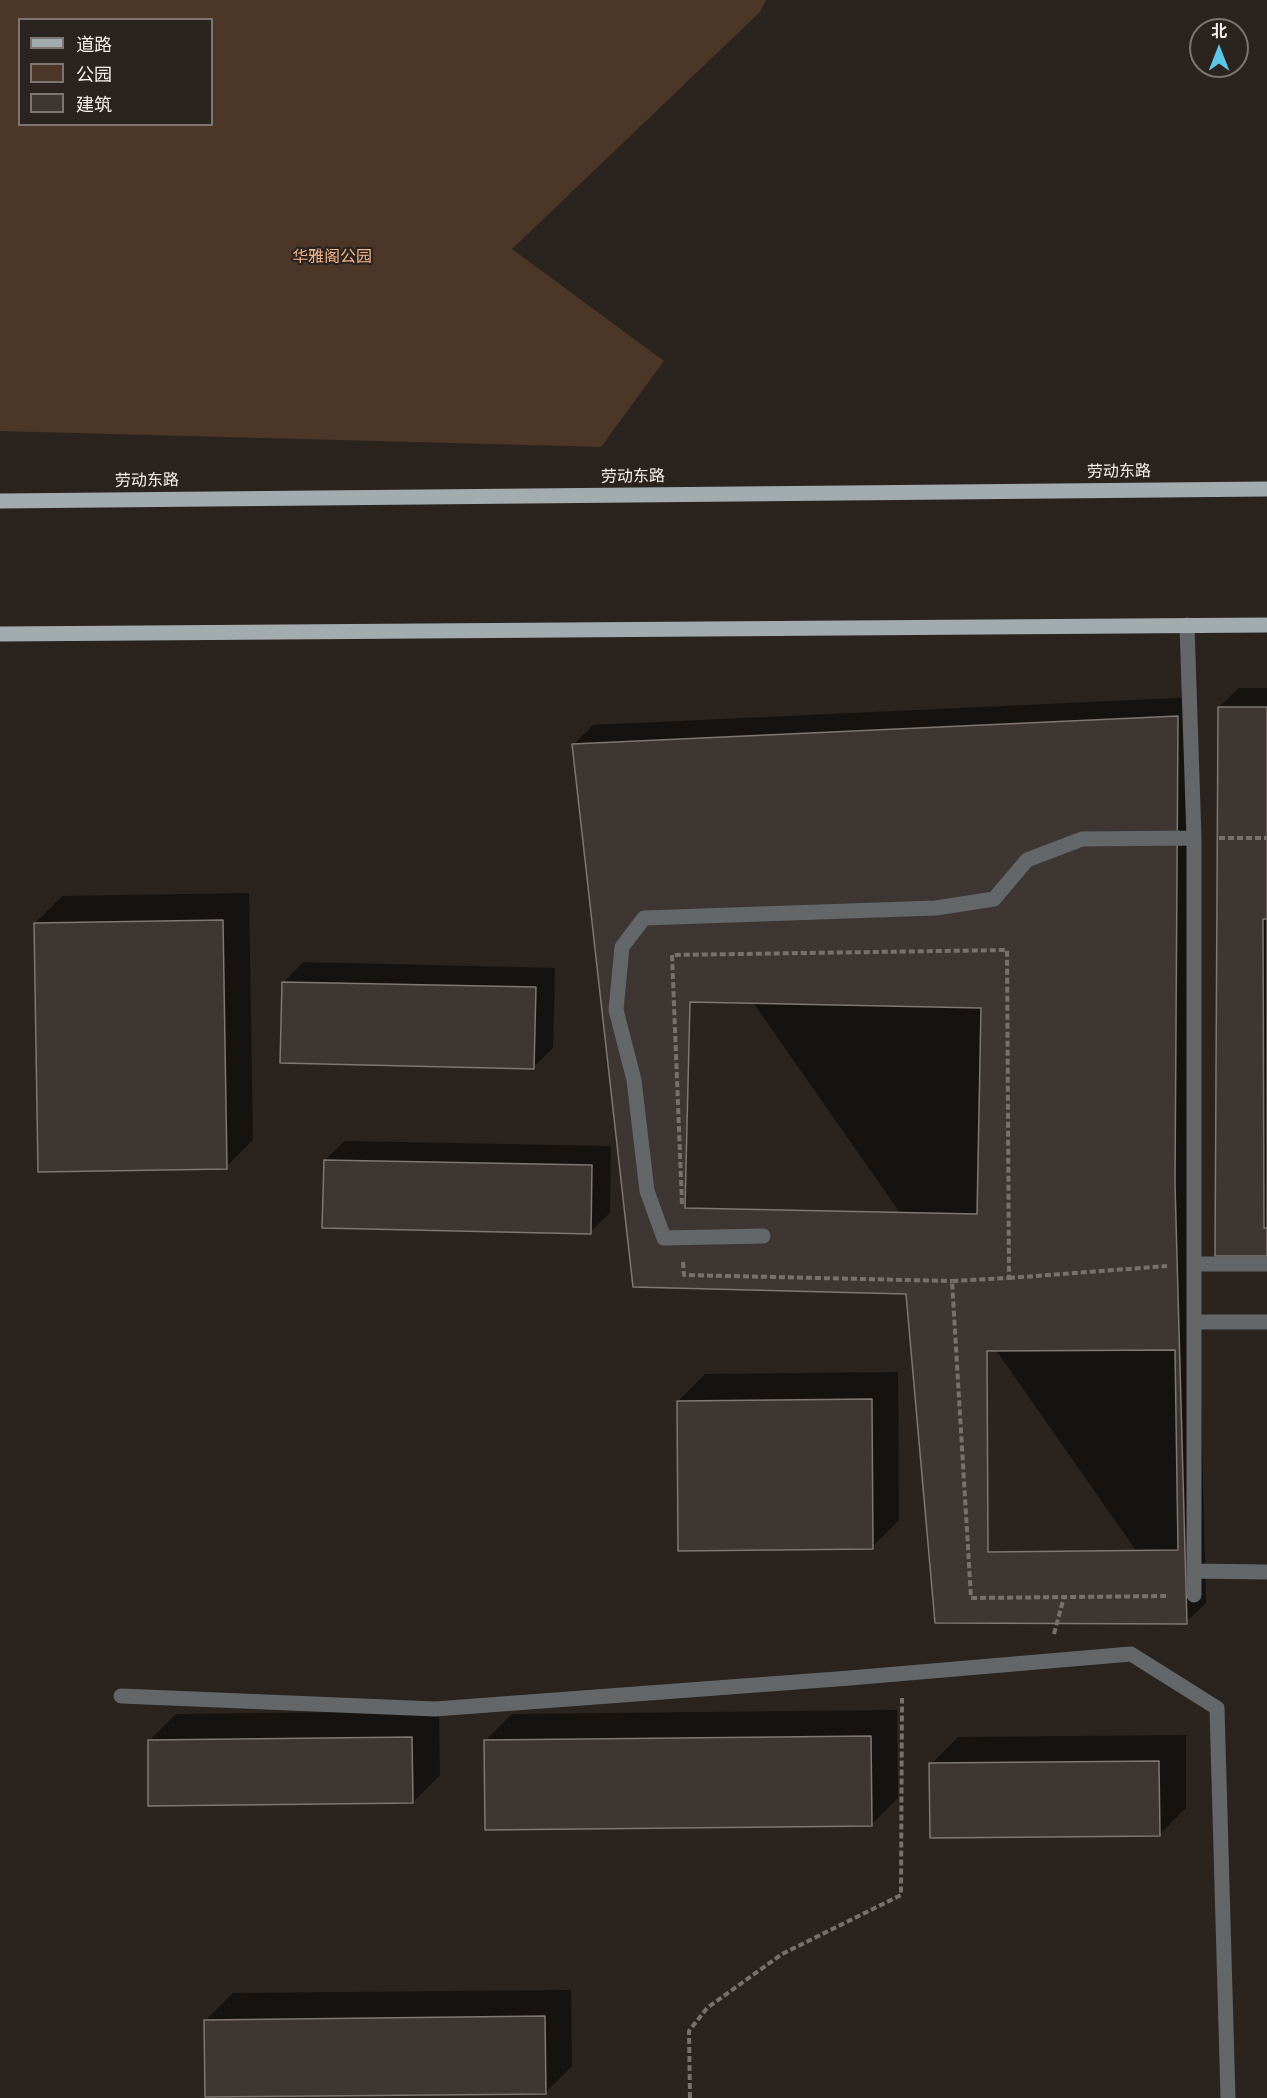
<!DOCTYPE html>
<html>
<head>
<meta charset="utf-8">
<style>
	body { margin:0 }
	#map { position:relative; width:1267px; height:2098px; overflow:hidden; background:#2a231e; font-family:"Fira Sans","Noto Sans SC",sans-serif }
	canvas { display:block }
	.legend { position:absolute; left:18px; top:18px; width:195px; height:108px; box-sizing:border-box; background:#2a231e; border:2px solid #7c7571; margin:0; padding:8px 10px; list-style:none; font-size:18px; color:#f6f1ee }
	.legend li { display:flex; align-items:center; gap:12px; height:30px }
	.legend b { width:30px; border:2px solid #7c7571 }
	.north { position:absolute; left:1189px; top:18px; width:60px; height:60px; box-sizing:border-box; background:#2a231e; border:2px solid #7c7571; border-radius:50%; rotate:0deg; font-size:16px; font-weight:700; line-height:24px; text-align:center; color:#f6f1ee }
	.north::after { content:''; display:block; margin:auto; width:21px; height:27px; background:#5cc7e7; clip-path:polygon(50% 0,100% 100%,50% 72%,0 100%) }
</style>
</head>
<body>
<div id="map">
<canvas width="1267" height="2098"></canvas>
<ul class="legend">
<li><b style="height:8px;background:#a2abae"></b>道路</li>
<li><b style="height:16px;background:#4c3628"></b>公园</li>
<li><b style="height:16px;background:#3e3632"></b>建筑</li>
</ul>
<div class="north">北</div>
</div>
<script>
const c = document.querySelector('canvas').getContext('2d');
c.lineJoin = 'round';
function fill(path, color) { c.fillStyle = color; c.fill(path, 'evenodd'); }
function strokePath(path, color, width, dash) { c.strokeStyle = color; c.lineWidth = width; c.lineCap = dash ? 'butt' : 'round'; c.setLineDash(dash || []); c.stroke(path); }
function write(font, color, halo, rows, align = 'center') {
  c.font = font + ' "Fira Sans","Noto Sans SC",sans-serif'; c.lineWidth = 4.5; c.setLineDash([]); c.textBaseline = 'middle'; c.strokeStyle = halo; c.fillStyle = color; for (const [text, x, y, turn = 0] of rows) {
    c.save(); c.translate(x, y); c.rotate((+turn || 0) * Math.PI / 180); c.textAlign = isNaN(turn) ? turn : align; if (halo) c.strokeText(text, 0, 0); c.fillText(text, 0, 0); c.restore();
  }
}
fill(new Path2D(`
	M 0,0 L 766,0 L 760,12 L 512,249 L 664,361 L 601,447 L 0,431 ZM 20,20 L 212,20 L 212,124 L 20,124 Z`), '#4c3628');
fill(new Path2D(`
	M 1239,688 L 1267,688 L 1267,1254 L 1219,707 Z
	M 1197,697 L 1195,1164 L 1206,1603 L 1186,1622 L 573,745 L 593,725 Z
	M 249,893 L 253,1140 L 226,1167 L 35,923 L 62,896 Z
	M 303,962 L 555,968 L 553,1048 L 534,1067 L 284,982 Z
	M 345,1141 L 611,1146 L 610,1213 L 590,1232 L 325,1160 Z
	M 898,1372 L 899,1520 L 872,1547 L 678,1401 L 705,1374 Z
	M 897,1710 L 898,1798 L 871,1825 L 485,1741 L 512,1714 Z
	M 439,1711 L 440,1775 L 413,1802 L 149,1741 L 176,1714 Z
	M 1186,1735 L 1186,1808 L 1159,1835 L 931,1764 L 958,1737 Z
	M 571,1990 L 572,2066 L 545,2093 L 206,2020 L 233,1993 Z`), '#0007');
const building = new Path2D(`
	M 1218,707 L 1267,707 L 1267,1256 L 1215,1256 Z
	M 1178,716 L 1175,1184 L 1187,1624 L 935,1623 L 906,1294 L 633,1287 L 572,744 Z
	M 1263,919 L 1267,919 L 1267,1228 L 1264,1228 Z
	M 223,920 L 227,1169 L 38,1172 L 34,923 Z
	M 282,982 L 536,987 L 534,1069 L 280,1063 Z
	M 690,1002 L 981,1008 L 977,1214 L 685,1208 Z
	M 324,1160 L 592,1165 L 591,1234 L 322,1228 Z
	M 1175,1350 L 1178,1550 L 988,1552 L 987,1351 Z
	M 872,1399 L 873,1549 L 678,1551 L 677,1401 Z
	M 871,1736 L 872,1826 L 485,1830 L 484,1740 Z
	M 412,1737 L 413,1803 L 148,1806 L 148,1740 Z
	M 1159,1761 L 1160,1836 L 930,1838 L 929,1763 Z
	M 545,2016 L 546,2094 L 205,2097 L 204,2020 Z`);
fill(building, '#3e3632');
strokePath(building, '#807772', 1.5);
strokePath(new Path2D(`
	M 1219,838 L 1267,838
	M 682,1204 L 672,955 L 1007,950 L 1009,1278 L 952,1281 L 971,1598 L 1169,1596
	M 683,1262 L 684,1275 L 952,1281
	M 1009,1278 L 1167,1266
	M 1054,1634 L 1064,1597
	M 690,2098 L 689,2031 L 707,2008 L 782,1954 L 901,1895 L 902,1698`), '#77706c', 4, [6, 3]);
strokePath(new Path2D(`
	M 1187,625 L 1194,838 L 1194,1595
	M 763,1236 L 664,1238 L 647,1191 L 634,1080 L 616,1010 L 622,947 L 644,918 L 936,908 L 994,899 L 1027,860 L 1082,839 L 1194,838
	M 1194,1264 L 1267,1264
	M 1194,1322 L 1267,1322
	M 1194,1571 L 1267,1572
	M 121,1696 L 435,1709 L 850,1678 L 1131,1654 L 1217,1708 L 1228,2098`), '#636769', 15);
strokePath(new Path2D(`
	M 0,501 L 1267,489
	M 0,634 L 1267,625`), '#a2abae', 15);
write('16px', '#f5b58c', '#2a231e', [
	["华雅阁公园",332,258]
]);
write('16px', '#f6f1ee', '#2a231e', [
	["劳动东路",1119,472,-1],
	["劳动东路",633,477,-1],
	["劳动东路",147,481,-1]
]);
</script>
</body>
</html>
